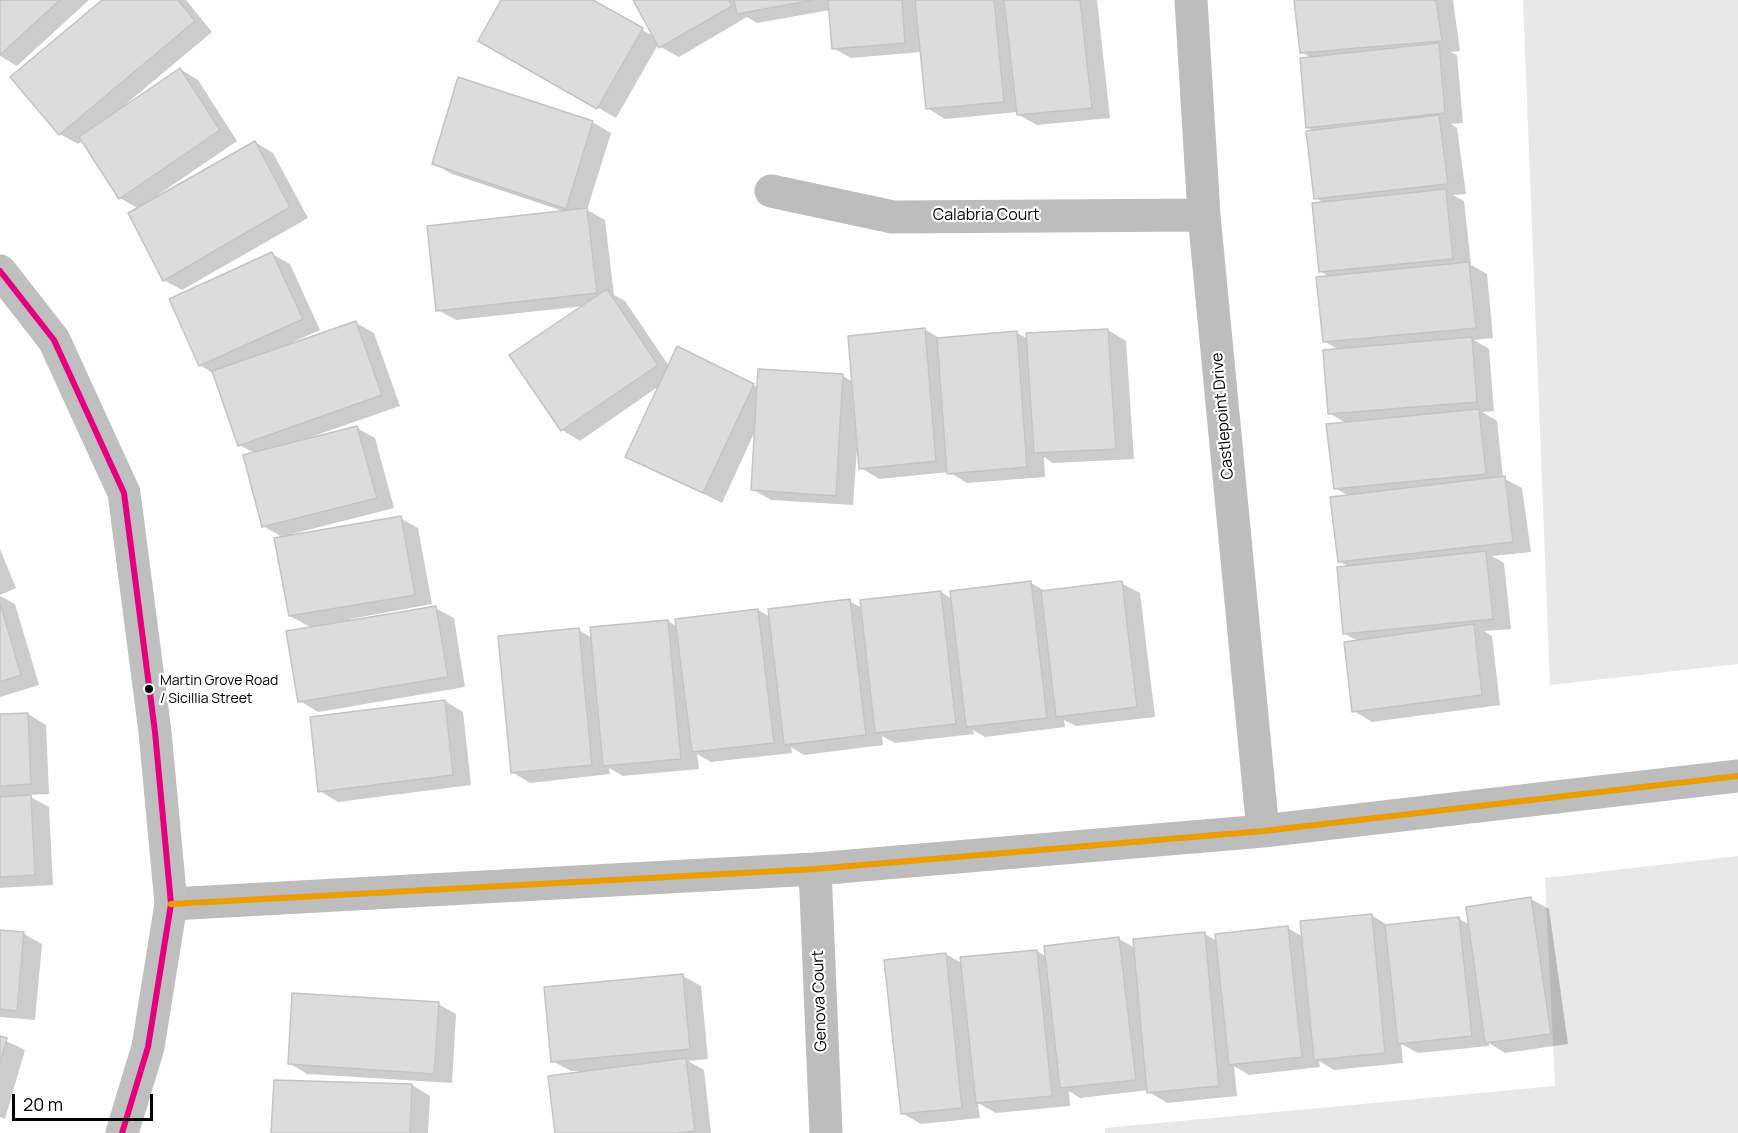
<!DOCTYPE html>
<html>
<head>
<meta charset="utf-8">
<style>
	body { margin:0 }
	#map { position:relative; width:1738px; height:1133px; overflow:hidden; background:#fff; font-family:Manrope,sans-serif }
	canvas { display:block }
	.scale { position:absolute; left:12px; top:1094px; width:141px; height:27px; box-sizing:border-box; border:3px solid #000; border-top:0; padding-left:8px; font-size:18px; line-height:21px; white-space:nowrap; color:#000; -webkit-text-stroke:4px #fff; paint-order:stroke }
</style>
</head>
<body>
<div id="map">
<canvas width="1738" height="1133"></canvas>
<div class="scale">20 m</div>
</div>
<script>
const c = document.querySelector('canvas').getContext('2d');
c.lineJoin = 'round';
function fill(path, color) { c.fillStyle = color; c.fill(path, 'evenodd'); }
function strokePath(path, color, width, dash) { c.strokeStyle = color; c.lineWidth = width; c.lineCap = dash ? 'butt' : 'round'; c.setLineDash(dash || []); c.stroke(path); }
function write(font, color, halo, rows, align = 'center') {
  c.font = font + ' Manrope,sans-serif'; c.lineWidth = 4.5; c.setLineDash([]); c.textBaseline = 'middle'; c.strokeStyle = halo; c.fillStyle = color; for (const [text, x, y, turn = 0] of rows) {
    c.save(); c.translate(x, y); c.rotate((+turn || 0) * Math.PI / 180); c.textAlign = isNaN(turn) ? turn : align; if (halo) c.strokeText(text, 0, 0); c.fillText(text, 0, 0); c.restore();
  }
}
fill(new Path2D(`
	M 1523,0 L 1738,0 L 1738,664 L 1550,685 Z
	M 1738,856 L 1738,1133 L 1105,1133 L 1105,1128 L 1555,1086 L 1545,878 Z`), '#e8e8e8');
fill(new Path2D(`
	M 0,0 L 89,0 L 17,66 L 0,56 Z
	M 104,0 L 186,0 L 212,32 L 126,104 L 128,105 L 180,69 L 198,80 L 237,141 L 158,195 L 159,197 L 255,142 L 273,153 L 308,218 L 182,290 L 164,280 L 139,209 L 120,198 L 83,140 L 78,144 L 60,134 Z
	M 503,0 L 590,0 L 655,37 L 634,0 L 1097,0 L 1110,118 L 1037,125 L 1019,115 L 1018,112 L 945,119 L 927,108 L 922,52 L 851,58 L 833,48 L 830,10 L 757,23 L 747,17 L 679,57 L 661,47 L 659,43 L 616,118 L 480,40 Z
	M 1296,0 L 1453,0 L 1460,51 L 1450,52 L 1457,55 L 1463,123 L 1451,124 L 1457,128 L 1466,194 L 1453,195 L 1464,201 L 1471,265 L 1487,274 L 1493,338 L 1474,340 L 1489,349 L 1494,411 L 1482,412 L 1497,421 L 1503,478 L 1522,488 L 1531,552 L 1492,556 L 1504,563 L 1511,629 L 1484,631 L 1492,636 L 1500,705 L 1372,722 L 1354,711 L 1358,641 L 1345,634 L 1349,567 L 1339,561 L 1349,496 L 1335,488 L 1346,423 L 1329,413 L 1339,350 L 1324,341 L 1330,277 L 1320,271 L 1324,203 L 1316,198 L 1315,132 L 1307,127 L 1312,58 L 1301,52 Z
	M 592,122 L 611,133 L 587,210 L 605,220 L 614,295 L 625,301 L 669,366 L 677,348 L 759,388 L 760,371 L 843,376 L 853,382 L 924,329 L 941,339 L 1017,333 L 1028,339 L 1108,330 L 1126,341 L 1134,459 L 1053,463 L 1044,457 L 1045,477 L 967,483 L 949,472 L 879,479 L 861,468 L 859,448 L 857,448 L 853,505 L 771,500 L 752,489 L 756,429 L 722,503 L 627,456 L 659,386 L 580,441 L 562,430 L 584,306 L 456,320 L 438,310 L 566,212 L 452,174 L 434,163 Z
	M 272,254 L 290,264 L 320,330 L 293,342 L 294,344 L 356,323 L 374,333 L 400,406 L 308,438 L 308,440 L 357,428 L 375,438 L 394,508 L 292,534 L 293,536 L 400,518 L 418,528 L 432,604 L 350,619 L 350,622 L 435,608 L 454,618 L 465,687 L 318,712 L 300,701 L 312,628 L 290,616 L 284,538 L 263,526 L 255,453 L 239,445 L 214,374 L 200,365 Z
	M 0,549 L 16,588 L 0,595 Z
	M 1031,583 L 1047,592 L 1121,583 L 1140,593 L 1155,717 L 1076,726 L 1064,720 L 1065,727 L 985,737 L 973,730 L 974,734 L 895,743 L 882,736 L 883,745 L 804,755 L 791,747 L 792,753 L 711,762 L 697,754 L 699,769 L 623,776 L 609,768 L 610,774 L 530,783 L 512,772 L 579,630 L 592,638 L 668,621 L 678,627 L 758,610 L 770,617 L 849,601 L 862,608 L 941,592 L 952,599 Z
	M 0,596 L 15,604 L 39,685 L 0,697 Z
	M 445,701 L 463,712 L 471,785 L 338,802 L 320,791 Z
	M 28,714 L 46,725 L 49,794 L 27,795 L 49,807 L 53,885 L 0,888 L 0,716 Z
	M 1531,899 L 1549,909 L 1568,1044 L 1505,1053 L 1489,1043 L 1489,1046 L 1418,1053 L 1401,1044 L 1403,1063 L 1334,1070 L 1319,1061 L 1320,1067 L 1249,1075 L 1234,1066 L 1237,1096 L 1167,1103 L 1149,1092 L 1149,1090 L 1080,1098 L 1069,1091 L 1070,1106 L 996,1113 L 978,1103 L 980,1118 L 921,1124 L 902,1113 L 946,954 L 963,964 L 1037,951 L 1047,957 L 1119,939 L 1135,948 L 1205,934 L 1217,941 L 1288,928 L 1303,937 L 1371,915 L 1389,926 L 1458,918 L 1470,925 Z
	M 0,932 L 24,934 L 42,944 L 35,1020 L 0,1017 Z
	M 683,976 L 701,986 L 708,1059 L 688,1061 L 704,1070 L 711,1133 L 556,1133 L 579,1073 L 579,1071 L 571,1071 L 552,1061 Z
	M 438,1004 L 456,1014 L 452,1083 L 307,1074 L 289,1063 Z
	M 0,1038 L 25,1050 L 5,1119 L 0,1117 Z
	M 275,1081 L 412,1085 L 430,1096 L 428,1133 L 273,1133 Z`), '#0003');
const building = new Path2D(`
	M 0,0 L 60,0 L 0,55 Z
	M 102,0 L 178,0 L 195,21 L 59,135 L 10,77 Z
	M 501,0 L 593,0 L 643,28 L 597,109 L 478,41 Z
	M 633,0 L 729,0 L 732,6 L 659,48 Z
	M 734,0 L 813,0 L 737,14 Z
	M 828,0 L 902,0 L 905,43 L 832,49 Z
	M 915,0 L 994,0 L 1004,102 L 926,109 Z
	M 1004,0 L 1080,0 L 1092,108 L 1017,115 Z
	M 1294,0 L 1436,0 L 1442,41 L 1300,53 Z
	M 1439,43 L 1445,113 L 1306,128 L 1300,58 Z
	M 180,68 L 220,130 L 119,199 L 79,137 Z
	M 458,77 L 593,121 L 566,209 L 432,164 Z
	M 1439,115 L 1448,184 L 1314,199 L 1306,131 Z
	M 255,141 L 290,207 L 163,281 L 128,213 Z
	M 1446,189 L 1453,259 L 1319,272 L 1312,203 Z
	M 587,208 L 597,293 L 436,311 L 427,226 Z
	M 272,252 L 303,319 L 199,366 L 169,299 Z
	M 1469,262 L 1476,328 L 1323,342 L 1316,277 Z
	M 607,289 L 658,365 L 561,431 L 509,355 Z
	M 356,321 L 382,395 L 238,446 L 212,371 Z
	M 925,328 L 936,461 L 859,469 L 848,336 Z
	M 1108,329 L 1116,449 L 1034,453 L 1026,333 Z
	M 1017,331 L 1027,467 L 947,474 L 937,338 Z
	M 1472,337 L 1477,402 L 1328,414 L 1323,350 Z
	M 677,346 L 754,384 L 703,493 L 625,457 Z
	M 758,369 L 843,374 L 836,496 L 751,490 Z
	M 1479,409 L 1486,474 L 1334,489 L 1326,424 Z
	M 357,426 L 377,498 L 262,527 L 243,455 Z
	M 1505,476 L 1513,542 L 1338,562 L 1330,497 Z
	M 401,516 L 415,595 L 289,616 L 274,538 Z
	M 1486,551 L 1493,619 L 1343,634 L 1337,567 Z
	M 1031,581 L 1047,718 L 966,727 L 950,591 Z
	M 1122,581 L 1137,707 L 1056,717 L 1041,591 Z
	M 941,591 L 956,724 L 875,733 L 860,600 Z
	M 850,599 L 866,735 L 784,745 L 768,609 Z
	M 0,603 L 21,675 L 0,682 Z
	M 436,606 L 448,677 L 298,702 L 286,631 Z
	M 758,609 L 774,743 L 692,752 L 675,619 Z
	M 668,620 L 681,759 L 603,766 L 590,627 Z
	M 1474,624 L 1482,695 L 1352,712 L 1344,642 Z
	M 579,628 L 592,765 L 511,773 L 498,636 Z
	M 445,700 L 453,775 L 318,792 L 310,717 Z
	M 28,713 L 31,784 L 0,786 L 0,714 Z
	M 31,795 L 35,875 L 0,877 L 0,797 Z
	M 1531,897 L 1551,1034 L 1485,1043 L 1466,907 Z
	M 1372,914 L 1385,1053 L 1314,1060 L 1300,921 Z
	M 1459,917 L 1472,1036 L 1398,1044 L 1385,925 Z
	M 1288,926 L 1302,1057 L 1229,1065 L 1215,934 Z
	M 0,930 L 24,932 L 17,1011 L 0,1009 Z
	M 1205,932 L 1219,1086 L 1147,1093 L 1133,939 Z
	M 1119,937 L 1136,1080 L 1060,1088 L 1044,946 Z
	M 1037,950 L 1052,1096 L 976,1103 L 960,957 Z
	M 946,953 L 962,1108 L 901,1114 L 884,960 Z
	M 683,974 L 690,1049 L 551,1062 L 544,987 Z
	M 292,993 L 439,1002 L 434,1074 L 288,1064 Z
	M 0,1036 L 7,1038 L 0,1063 Z
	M 686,1058 L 695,1131 L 678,1133 L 555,1133 L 548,1076 Z
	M 274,1080 L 412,1084 L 410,1133 L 271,1133 Z`);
fill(building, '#dcdcdc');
strokePath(building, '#c4c4c4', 1.5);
strokePath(new Path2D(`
	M 1191,0 L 1204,215 L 1263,831
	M 771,191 L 893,217 L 1204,215
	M 815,869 L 826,1133
	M 171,904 L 815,869 L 1263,831 L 1738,776`), '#bdbdbd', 33);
strokePath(new Path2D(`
	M 0,271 L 54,340 L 124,493 L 155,732 L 171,904 L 148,1047 L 122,1133`), '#bfbfbf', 33);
strokePath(new Path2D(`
	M 0,271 L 54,340 L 124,493 L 155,732 L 171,904 L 148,1047 L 122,1133`), '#e5007d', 6);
strokePath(new Path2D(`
	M 171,904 L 815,869 L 1263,831 L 1738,776`), '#eb9e00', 6);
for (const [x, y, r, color] of [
	[149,689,5,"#000"]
]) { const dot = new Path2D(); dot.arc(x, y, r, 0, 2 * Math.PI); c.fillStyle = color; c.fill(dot); strokePath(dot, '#fff', 2); }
write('14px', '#000', '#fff', [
	["Martin Grove Road",160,681],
	["/ Sicillia Street",160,699]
], 'left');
write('16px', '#000', '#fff', [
	["Calabria Court",986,216],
	["Castlepoint Drive",1223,416,-95],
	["Genova Court",820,1001,-92]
]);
</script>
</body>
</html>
